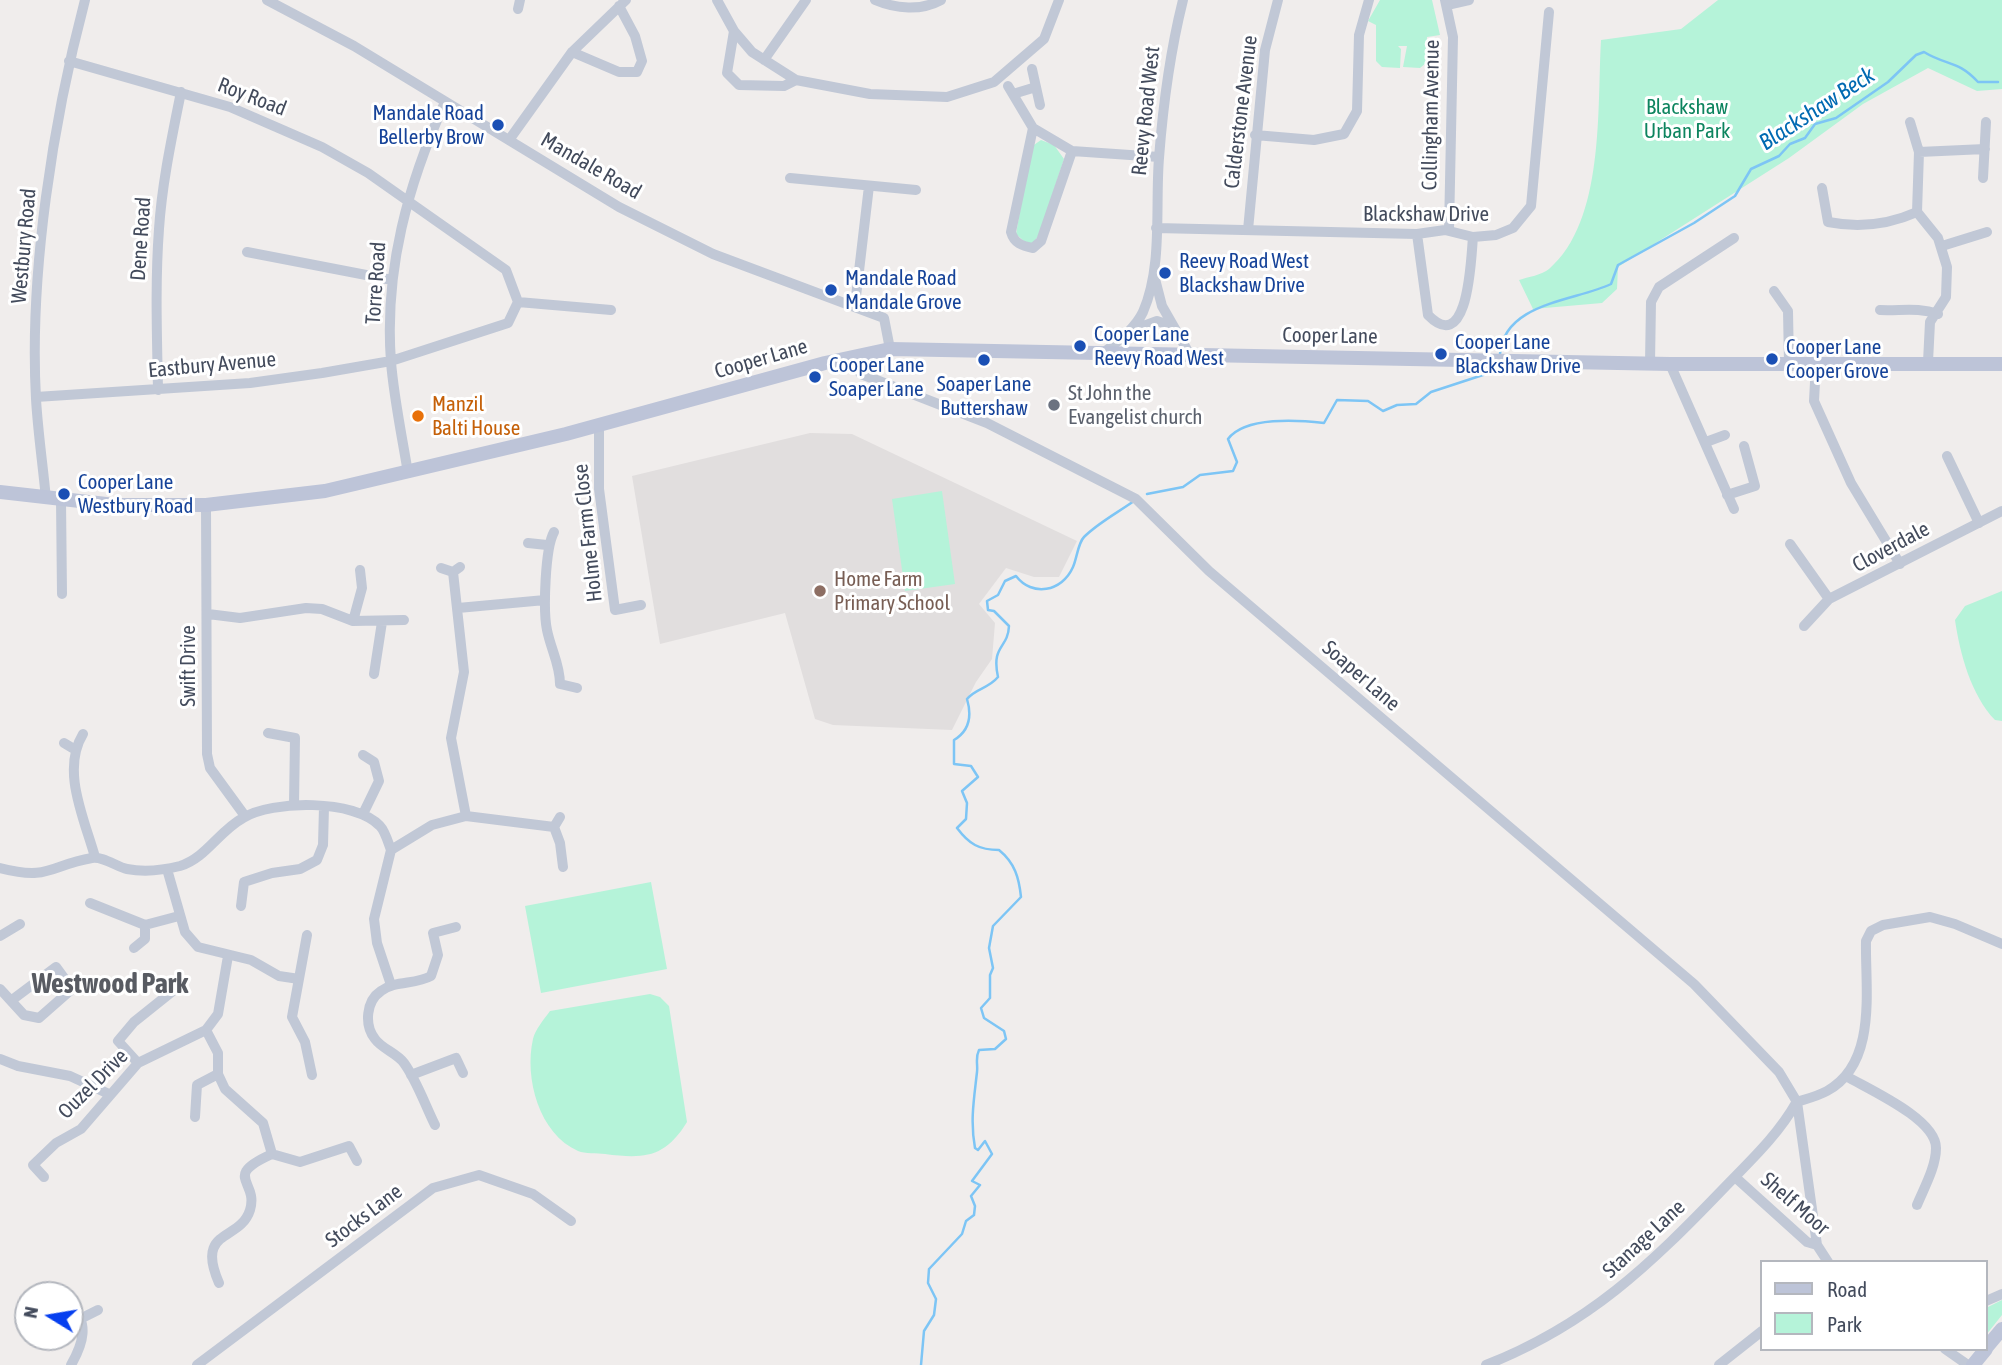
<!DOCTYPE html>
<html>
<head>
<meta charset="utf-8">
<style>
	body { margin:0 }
	#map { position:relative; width:2002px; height:1365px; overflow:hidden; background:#f0edec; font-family:"Asap Condensed",sans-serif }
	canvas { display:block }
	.legend { position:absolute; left:1760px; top:1260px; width:228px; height:91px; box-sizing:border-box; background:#fff; border:2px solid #b4b7be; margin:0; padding:9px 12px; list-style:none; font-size:21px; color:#434b5c }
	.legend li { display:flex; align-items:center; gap:14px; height:35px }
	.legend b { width:35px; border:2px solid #b4b7be }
	.north { position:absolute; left:14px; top:1281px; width:70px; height:70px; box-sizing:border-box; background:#fff; border:2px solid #b4b7be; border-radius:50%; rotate:281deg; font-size:19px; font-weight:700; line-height:28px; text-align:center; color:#434b5c }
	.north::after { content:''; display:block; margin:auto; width:24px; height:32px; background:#063fef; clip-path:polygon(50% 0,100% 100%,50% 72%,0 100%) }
</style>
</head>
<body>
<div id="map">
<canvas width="2002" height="1365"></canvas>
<ul class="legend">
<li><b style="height:9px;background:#bdc4d8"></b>Road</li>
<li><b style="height:19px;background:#b5f3d9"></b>Park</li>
</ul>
<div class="north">N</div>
</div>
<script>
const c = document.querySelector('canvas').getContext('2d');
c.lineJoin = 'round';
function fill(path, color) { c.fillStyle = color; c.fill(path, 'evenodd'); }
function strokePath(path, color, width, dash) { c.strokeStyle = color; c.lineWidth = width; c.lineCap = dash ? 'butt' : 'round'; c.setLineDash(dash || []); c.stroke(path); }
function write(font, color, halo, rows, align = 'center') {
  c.font = font + ' "Asap Condensed",sans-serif'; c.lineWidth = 6; c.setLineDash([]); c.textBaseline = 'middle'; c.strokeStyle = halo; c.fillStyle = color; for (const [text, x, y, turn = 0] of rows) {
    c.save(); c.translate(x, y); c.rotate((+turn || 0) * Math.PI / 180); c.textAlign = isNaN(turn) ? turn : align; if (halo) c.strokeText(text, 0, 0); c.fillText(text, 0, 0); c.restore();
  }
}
fill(new Path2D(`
	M 810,433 L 852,434 L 1077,541 L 1059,577 L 1034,577 L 1006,568 L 979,604 L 995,623 L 992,659 L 976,682 L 952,730 L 833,725 L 815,719 L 785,613 L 660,644 L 632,476 Z`), '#e1dede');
fill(new Path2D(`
	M 1380,0 L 1432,0 L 1440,35 L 1427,37 L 1426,63 L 1420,68 L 1403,67 L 1407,46 L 1398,46 L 1401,49 L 1400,68 L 1382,67 L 1376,61 L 1376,25 L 1368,21 Z
	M 1718,0 L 2002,0 L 2002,89 L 1977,91 L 1928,68 L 1863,104 L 1789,158 L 1618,267 L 1617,289 L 1602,303 L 1533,309 L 1519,280 C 1528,277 1542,275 1549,269 C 1605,221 1597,108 1601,40 L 1681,29 Z
	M 1041,140 L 1054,145 L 1064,159 L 1039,235 L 1033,243 L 1026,243 L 1016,234 L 1031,147 Z
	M 942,491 L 955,584 L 905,591 L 892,499 Z
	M 2002,591 L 2002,721 L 1995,720 C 1971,695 1960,654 1955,620 L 1965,606 Z
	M 651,882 L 667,969 L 541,993 L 525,906 Z
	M 650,994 L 660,997 L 669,1006 L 687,1122 C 665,1158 644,1159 605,1154 C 597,1153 585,1154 578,1151 C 539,1134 524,1078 533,1039 C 535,1030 544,1019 550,1011 Z
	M 2002,1300 L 2002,1315 L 1986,1335 L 1986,1308 Z`), '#b5f3d9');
strokePath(new Path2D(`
	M 1500,354 C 1504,302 1576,301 1611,284 L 1618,265 L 1694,223 L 1735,196 L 1751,169 L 1779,156 L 1790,144 L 1805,138 L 1815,124 L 1836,118 L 1888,82 L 1916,55 L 1924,52 C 1947,66 1958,60 1978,82 L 1998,82
	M 1147,494 L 1183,487 L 1200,475 L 1233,471 L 1237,462 L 1228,439 C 1245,416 1299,420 1324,423 L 1337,400 L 1368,401 L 1383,411 L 1397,405 L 1416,404 L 1431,392 L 1489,373
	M 921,1365 L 924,1331 L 934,1315 L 936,1299 L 928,1283 L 929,1269 L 962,1234 L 966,1221 L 974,1215 L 975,1206 L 971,1196 L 980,1185 L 972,1181 L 992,1154 L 985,1141 L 978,1150 L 975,1148 C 970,1121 974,1099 977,1072 C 978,1064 975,1058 979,1050 L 995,1049 L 1006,1039 L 1004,1031 L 984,1018 L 981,1008 L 990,998 L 990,975 L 993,968 L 989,948 L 993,926 L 1021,897 C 1019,878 1015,863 999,850 C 979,850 969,844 957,828 L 966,819 L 967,803 L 962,791 L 978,777 L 971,766 L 954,764 L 954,740 C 969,731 972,716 967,699 C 976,688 988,689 998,677 C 991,645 1008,649 1009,626 L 994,611 L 988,610 L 987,601 L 998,595 L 1005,581 L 1016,576 C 1032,597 1062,592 1073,567 C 1077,558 1078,543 1084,537 C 1098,523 1117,513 1134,501`), '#7dc5f5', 2.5);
strokePath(new Path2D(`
	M 267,0 L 354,46 L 619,207 L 713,254 L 884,318 L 890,349
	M 717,0 L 734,31 L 752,52 L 796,80 L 870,94 L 947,97 L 994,82 L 1044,39 L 1059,0
	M 875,0 C 896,9 921,11 941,0
	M 1445,0 L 1453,37 L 1449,230
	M 1447,5 L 1469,0
	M 518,9 L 520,0
	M 734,31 L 727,73 L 739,85 L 784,86 L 796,80
	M 572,52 L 619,72 L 637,72 L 642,61 L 635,36 L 619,6
	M 764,60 L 806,0
	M 1032,69 L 1040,105
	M 1008,86 L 1033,128 L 1072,151 L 1159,157
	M 1013,94 L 1036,87
	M 1910,122 L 1919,152 L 1917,212 L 1938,238 L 1947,267 L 1946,297 L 1930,322 L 1928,362
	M 1033,128 L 1011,232 C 1014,243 1022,246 1033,248 L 1041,241 L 1072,151
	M 1255,135 L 1314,140 L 1344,134 L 1357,111 L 1359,35 L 1369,0
	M 509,140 L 572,52 L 626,0
	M 1919,152 L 1985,149
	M 790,178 L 916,190
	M 1983,178 L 1986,122
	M 1822,188 L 1828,222 C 1859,228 1888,225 1917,212
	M 1156,228 L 1417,234 L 1445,230 L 1473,237 L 1496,235 L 1513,228 L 1531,206 L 1549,12
	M 1248,230 L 1265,50 L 1278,0
	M 1417,234 L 1428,315 C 1469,357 1471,257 1473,237
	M 1942,246 L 1987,232
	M 247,252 L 392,280
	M 1154,275 L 1162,306 L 1190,355
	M 1774,291 L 1788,311 L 1789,364
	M 518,302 L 611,310
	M 855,305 L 869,186
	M 1880,310 C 1901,311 1918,307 1938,314
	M 1130,331 L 1157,321 L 1172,326
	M 1102,354 C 1117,342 1135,329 1143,312 C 1163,266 1155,207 1159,158 C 1163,105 1170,52 1183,0
	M 848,357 L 861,374 L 987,423 L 1136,499 L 1209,571 L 1694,984 L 1779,1072 L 1797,1102 L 1817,1245
	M 1650,363 L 1651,302 L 1659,287 L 1734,238
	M 1816,363 L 1814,401 L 1851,483 L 1900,564
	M 1670,364 L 1734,509
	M 158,390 C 157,336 155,283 159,229 C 162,183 172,137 181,92
	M 36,397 L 250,383 L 322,373 L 391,361 L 508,323 L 518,302 L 506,270 L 368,173 L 322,147 L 230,107 L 69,61
	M 599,425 L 599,489 L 615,610 L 641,605
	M 1706,442 L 1725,435
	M 1947,456 L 1979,523
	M 408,473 C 402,436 394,399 391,362 C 384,270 408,184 445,102
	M 1727,495 L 1755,486 L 1744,446
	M 46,499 C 43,466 38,433 36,399 C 29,273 53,121 85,0
	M 61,500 L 62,594
	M 206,505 L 207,754 L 210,768 L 245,816
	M 554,532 C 545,548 543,611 547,630 C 551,650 560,664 560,684 L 577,688
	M 528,543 L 547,545
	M 1790,544 L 1829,599
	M 441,568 L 453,572 L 460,567
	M 453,572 L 464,672 L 451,738 L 466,816
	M 458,608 L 545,600
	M 208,614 L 240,618 L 306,608 L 322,609 L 353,621 L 404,620
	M 353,621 L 362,588 L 360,570
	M 1804,626 L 1829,599 L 2002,511
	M 374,674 L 382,622
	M 268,733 L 295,738 L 294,805
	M 83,734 C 61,770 84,818 95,857
	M 64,743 L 74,749
	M 363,814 L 379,781 L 374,762 L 363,755
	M 554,827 L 560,817
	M 391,850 L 432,825 L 466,816 L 554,827 L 560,843 L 563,867
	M 391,850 L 374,919 L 377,943 L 391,985
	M 0,868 C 50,881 50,865 92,858 C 103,856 117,867 127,869 C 143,872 164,870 180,866 C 206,858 219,831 243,818 C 272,800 355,799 380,826 C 385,831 388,842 391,850
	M 167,869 L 185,932 L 198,947 L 251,960 L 279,976 L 299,979
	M 90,903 L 145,925 L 179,916
	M 241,906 L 244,882 L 272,873 L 300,869 L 317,860 L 323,845 L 324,807
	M 307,935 L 292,1017 L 305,1042 L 312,1075
	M 0,936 L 20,924
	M 134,948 L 145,939 L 145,925
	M 0,989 L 24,1015 L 39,1018 L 72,989 L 56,967 L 12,1000
	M 206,1030 L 218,1053 L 218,1074 L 225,1089 L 263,1123 L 272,1154 L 300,1162 L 349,1146 L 357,1161
	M 0,1059 L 18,1066 L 70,1076 L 109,1094
	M 138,1063 L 118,1041 L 134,1022 L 174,990
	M 411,1075 L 456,1058 L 463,1073
	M 1846,1076 C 1870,1090 1936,1119 1936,1148 C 1936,1167 1924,1188 1917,1205
	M 1797,1102 C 1806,1099 1818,1096 1827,1091 C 1878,1063 1865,989 1866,941 L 1871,931 L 1883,925 L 1930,917 L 1955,924 L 2002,944
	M 195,1117 L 197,1085 L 218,1074
	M 435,1125 C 425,1105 417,1081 404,1063 C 397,1053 382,1049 375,1039 C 364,1025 366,1001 381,991 C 396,980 415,985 431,976 L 438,955 L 433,933 L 456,927
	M 44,1177 L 33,1165 L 56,1143 L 81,1129 L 138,1063 L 206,1030 L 218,1014 L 228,956
	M 1735,1177 L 1807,1242 L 1817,1245 L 1828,1262
	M 219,1283 C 195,1228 240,1242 250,1210 C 259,1180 221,1177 272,1154
	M 1986,1301 L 2002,1294
	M 70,1306 C 90,1322 83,1344 71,1365
	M 82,1318 L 98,1310
	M 1945,1349 L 1968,1365
	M 197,1365 L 433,1188 L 479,1175 L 533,1194 L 571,1221
	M 1486,1365 C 1588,1325 1650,1265 1724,1188 C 1750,1161 1778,1135 1796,1103
	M 1719,1365 L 1762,1331`), '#c1c8d6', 10);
strokePath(new Path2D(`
	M 0,492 L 115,505 L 206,505 L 325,491 L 566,434 L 825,363 L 890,349 L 1670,364 L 2002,364
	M 1986,1348 L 2002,1329
	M 1973,1365 L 1986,1349`), '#bdc4d8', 14);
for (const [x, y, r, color] of [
	[498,125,7,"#1a4fb4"],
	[1165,273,7,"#1a4fb4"],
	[831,290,7,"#1a4fb4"],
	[1080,346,7,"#1a4fb4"],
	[1441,354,7,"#1a4fb4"],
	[1772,359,7,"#1a4fb4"],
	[984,360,7,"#1a4fb4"],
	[815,377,7,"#1a4fb4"],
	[1054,405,7,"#6b7280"],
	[418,416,7,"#e8710a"],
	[64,494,7,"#1a4fb4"],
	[820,591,7,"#8d6e63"]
]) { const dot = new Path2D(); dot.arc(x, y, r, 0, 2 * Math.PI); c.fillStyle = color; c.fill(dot); strokePath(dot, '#fff', 2.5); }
write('21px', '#434b5c', '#fff', [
	["Roy Road",252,97,21],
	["Reevy Road West",1146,111,-84],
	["Calderstone Avenue",1241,112,-83],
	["Collingham Avenue",1431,115,-89],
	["Mandale Road",591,166,30],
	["Blackshaw Drive",1426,214],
	["Dene Road",141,239,-86],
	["Westbury Road",24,246,-85],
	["Torre Road",376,283,-86],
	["Cooper Lane",1330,336,1],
	["Cooper Lane",761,359,-16],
	["Eastbury Avenue",212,365,-5],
	["Holme Farm Close",588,533,-96],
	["Cloverdale",1891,547,-28],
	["Swift Drive",188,666,-90],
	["Soaper Lane",1361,676,41],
	["Ouzel Drive",93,1084,-45],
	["Shelf Moor",1795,1204,41],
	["Stocks Lane",364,1216,-37],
	["Stanage Lane",1644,1239,-43]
]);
write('21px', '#0d845f', '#fff', [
	["Blackshaw",1687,107],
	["Urban Park",1687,131]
]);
write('21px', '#164399', '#fff', [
	["Mandale Road",484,113,"right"],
	["Bellerby Brow",484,137,"right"],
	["Reevy Road West",1179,261],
	["Blackshaw Drive",1179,285],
	["Mandale Road",845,278],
	["Mandale Grove",845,302],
	["Cooper Lane",1094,334],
	["Reevy Road West",1094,358],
	["Cooper Lane",1455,342],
	["Blackshaw Drive",1455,366],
	["Cooper Lane",1786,347],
	["Cooper Grove",1786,371],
	["Cooper Lane",829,365],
	["Soaper Lane",829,389],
	["Soaper Lane",984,384,"center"],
	["Buttershaw",984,408,"center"],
	["Cooper Lane",78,482],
	["Westbury Road",78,506]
], 'left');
write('21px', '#5b616d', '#fff', [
	["St John the",1068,393],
	["Evangelist church",1068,417]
], 'left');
write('21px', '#c56008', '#fff', [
	["Manzil",432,404],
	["Balti House",432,428]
], 'left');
write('21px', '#785e54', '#fff', [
	["Home Farm",834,579],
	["Primary School",834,603]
], 'left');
write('italic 23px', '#006ab2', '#fff', [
	["Blackshaw Beck",1817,109,-33]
]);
write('bold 28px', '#585b62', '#fff', [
	["Westwood Park",110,984]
]);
</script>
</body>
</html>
